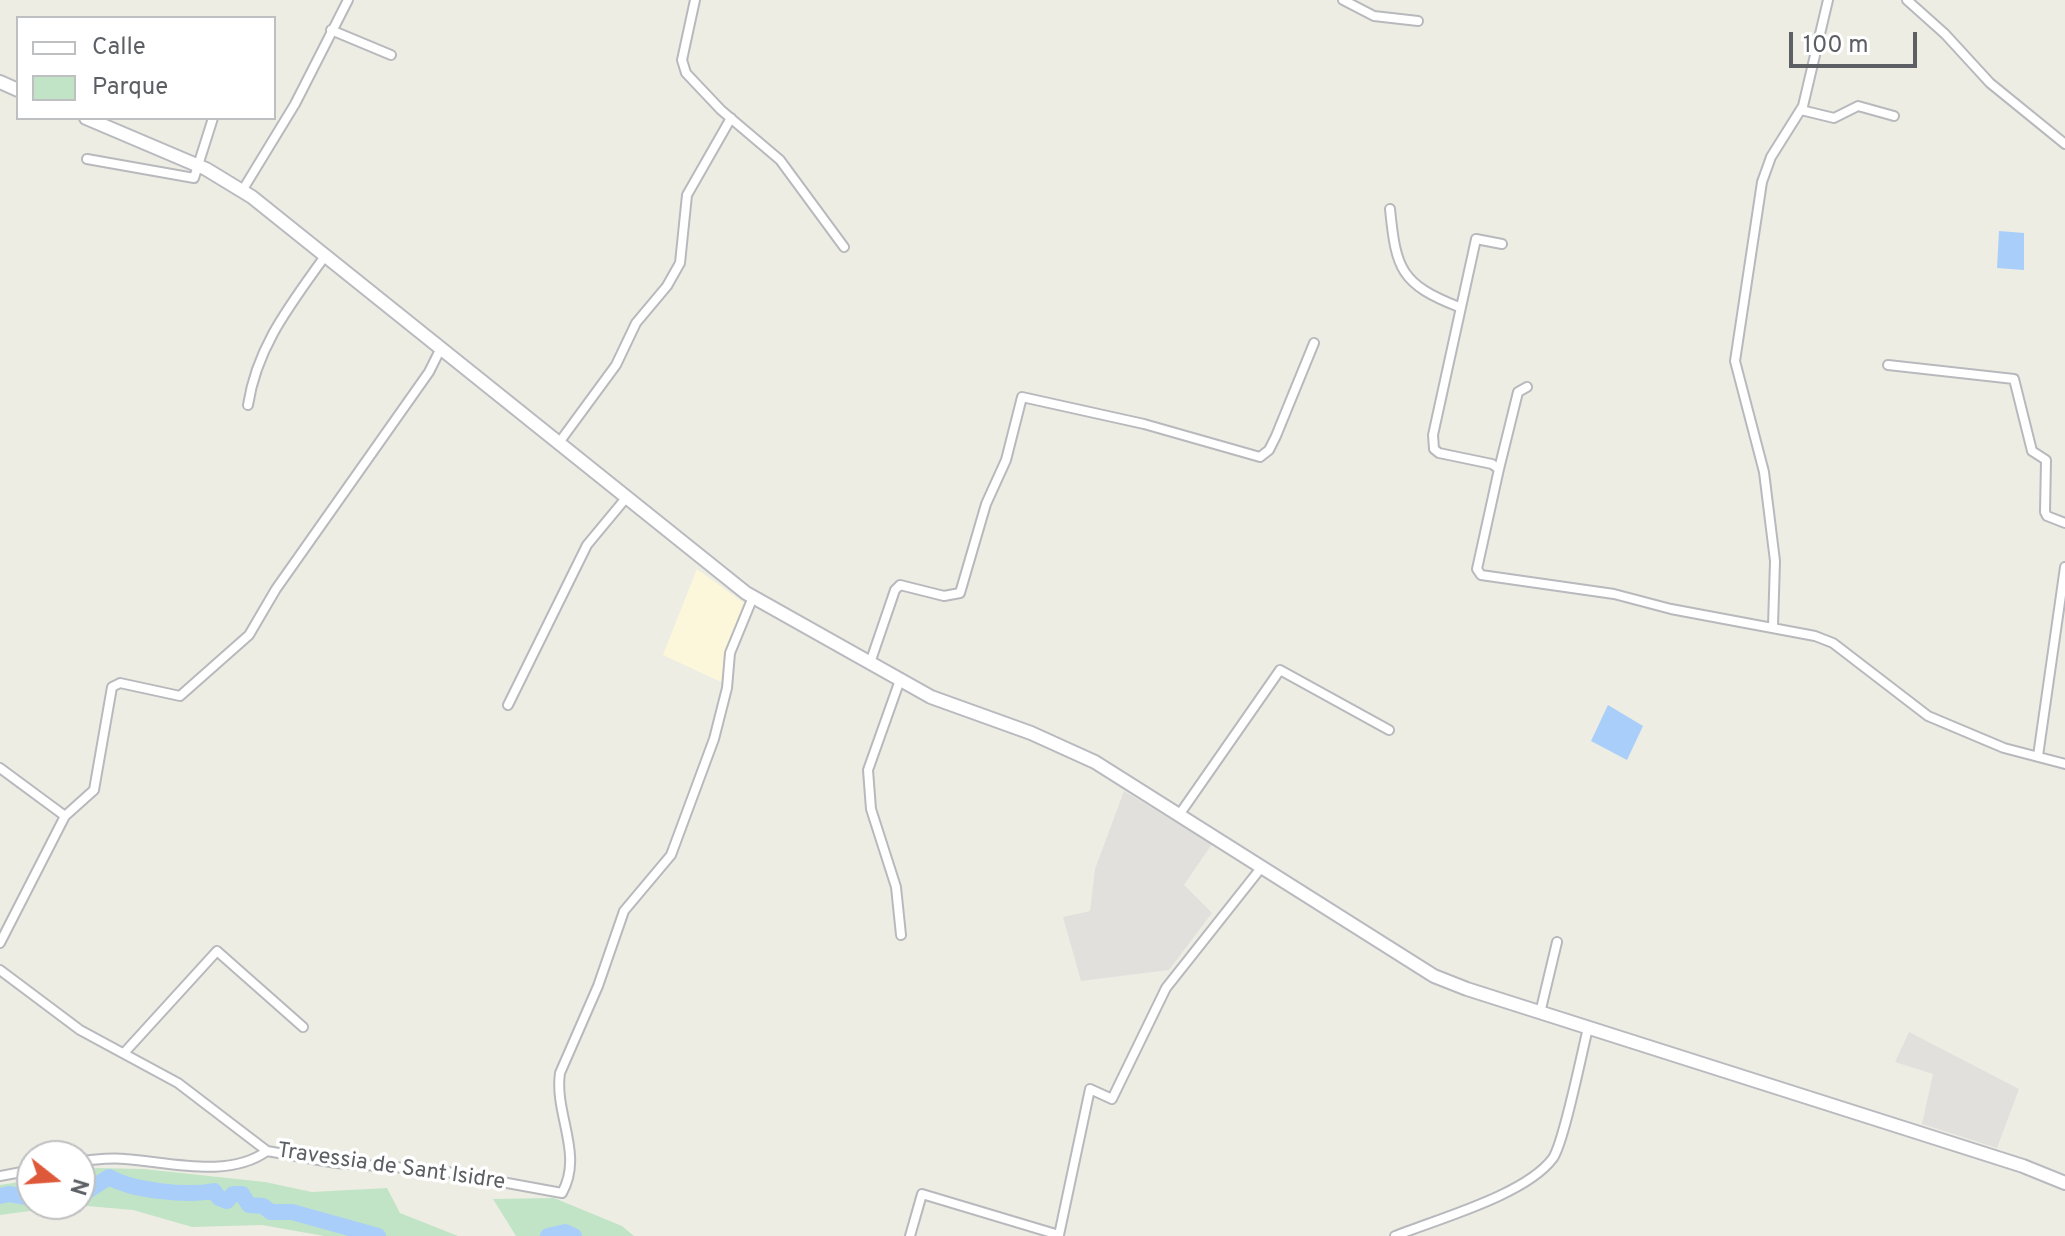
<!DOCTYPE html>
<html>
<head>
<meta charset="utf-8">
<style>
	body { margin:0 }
	#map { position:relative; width:2065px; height:1236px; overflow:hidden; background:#eeede4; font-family:Overpass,sans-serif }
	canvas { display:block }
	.legend { position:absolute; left:16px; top:16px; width:260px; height:104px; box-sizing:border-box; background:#fff; border:2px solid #bebfc1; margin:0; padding:10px 14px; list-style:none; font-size:24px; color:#5c5f64 }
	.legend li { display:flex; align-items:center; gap:16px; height:40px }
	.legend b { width:40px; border:2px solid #bebfc1 }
	.north { position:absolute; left:16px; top:1140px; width:80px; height:80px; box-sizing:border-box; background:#fff; border:2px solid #bebfc1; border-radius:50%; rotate:107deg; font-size:22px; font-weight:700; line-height:32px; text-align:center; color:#5c5f64 }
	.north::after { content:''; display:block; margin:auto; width:28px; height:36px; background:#de583a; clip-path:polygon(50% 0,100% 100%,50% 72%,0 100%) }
	.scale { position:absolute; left:1789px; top:32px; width:128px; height:36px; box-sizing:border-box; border:4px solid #5c5f64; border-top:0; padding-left:10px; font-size:24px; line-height:28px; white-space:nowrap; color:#5c5f64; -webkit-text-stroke:6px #fff; paint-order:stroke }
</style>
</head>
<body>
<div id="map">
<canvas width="2065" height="1236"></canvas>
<ul class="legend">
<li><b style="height:10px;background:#fff"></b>Calle</li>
<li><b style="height:22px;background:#c2e4c6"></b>Parque</li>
</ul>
<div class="north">N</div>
<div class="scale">100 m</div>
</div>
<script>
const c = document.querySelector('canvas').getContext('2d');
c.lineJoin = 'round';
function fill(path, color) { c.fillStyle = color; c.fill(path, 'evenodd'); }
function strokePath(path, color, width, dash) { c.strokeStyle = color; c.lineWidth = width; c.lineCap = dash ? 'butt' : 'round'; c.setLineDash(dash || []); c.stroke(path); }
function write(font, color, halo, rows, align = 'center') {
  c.font = font + ' Overpass,sans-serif'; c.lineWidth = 7; c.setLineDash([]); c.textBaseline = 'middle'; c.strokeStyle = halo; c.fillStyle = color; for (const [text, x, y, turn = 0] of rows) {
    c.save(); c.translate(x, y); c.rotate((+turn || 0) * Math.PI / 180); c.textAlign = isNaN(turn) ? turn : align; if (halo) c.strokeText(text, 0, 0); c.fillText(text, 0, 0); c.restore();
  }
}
fill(new Path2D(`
	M 697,569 L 744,603 L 721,682 L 663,655 Z`), '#fcf7db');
fill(new Path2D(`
	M 1124,791 L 1212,844 L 1184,885 L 1212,913 L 1169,970 L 1081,981 L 1063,917 L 1090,911 L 1095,869 Z
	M 1909,1032 L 2019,1089 L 1997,1148 L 1922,1124 L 1933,1074 L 1895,1062 Z`), '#e1e0dc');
fill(new Path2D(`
	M 97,1168 L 144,1169 L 265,1182 L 312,1192 L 387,1188 L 400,1213 L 458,1236 L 324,1236 L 262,1225 L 192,1227 L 133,1210 L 75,1205 L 0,1215 L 0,1185 L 32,1180 L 32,1204 L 80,1204 L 80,1171 Z
	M 554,1198 L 622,1226 L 634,1236 L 516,1236 L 493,1199 Z`), '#c2e4c6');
fill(new Path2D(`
	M 1999,231 L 2024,233 L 2024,270 L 1997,268 Z
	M 1608,705 L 1643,726 L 1627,760 L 1591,741 Z`), '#a9cef9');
strokePath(new Path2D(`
	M 80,1187 L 89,1190 L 109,1177 C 133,1191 187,1196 214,1191 L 219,1198 L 227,1201 L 233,1194 L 242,1194 L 249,1205 L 263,1206 L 271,1212 L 292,1212 L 378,1236
	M 0,1196 L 9,1194 L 32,1198
	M 548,1236 L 565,1232 L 574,1236`), '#a9cef9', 16);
const minor = new Path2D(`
	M 695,0 L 682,60 L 686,73 L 721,110 L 780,160 L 844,247
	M 1343,0 L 1374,16 L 1418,21
	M 1907,0 L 1945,34 L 1990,83 L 2065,144
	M 331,30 L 391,55
	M 1801,110 L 1834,118 L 1858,106 L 1894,116
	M 87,159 L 194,178 L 213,118
	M 242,191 L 295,104 L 348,0
	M 1390,209 C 1396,270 1401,284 1459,307
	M 1502,244 L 1476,239 L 1433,435 L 1434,449 L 1439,453 L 1492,464 L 1499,469 L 1477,569 L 1481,575 L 1614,594 L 1671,609 L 1815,636 L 1833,643 L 1928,716 L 2004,748 L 2065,764
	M 1888,365 L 2014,379 L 2032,451 L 2046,460 L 2045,512 L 2047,516 L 2065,523
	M 248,405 C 257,346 291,304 325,256
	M 558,444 L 616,365 L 636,323 L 667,286 L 680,263 L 687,195 L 731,118
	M 1499,469 L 1518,392 L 1527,387
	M 1773,626 L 1775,561 L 1764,472 L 1735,361 L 1762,182 L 1771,157 L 1803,106 L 1828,0
	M 870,663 L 895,590 L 900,585 L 944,596 L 960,593 L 986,504 L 1006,460 L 1022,397 L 1144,424 L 1260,457 L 1269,450 L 1276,436 L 1314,343
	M 900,680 L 868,770 L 871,809 L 896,887 L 901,935
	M 508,705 L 587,545 L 626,498
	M 2038,756 L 2065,567
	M 0,768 L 65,816
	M 1179,815 L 1280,670 L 1389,730
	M 0,943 L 65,816 L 94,790 L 112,687 L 120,683 L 180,696 L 249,635 L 276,589 L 429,372 L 441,348
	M 0,970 L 80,1030 L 178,1083 L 267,1151
	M 1540,1013 L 1557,942
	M 124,1053 L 217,951 L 303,1027
	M 80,1161 C 95,1160 110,1157 125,1159 C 170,1162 228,1179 267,1151 L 336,1163 L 436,1170 L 562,1193 C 584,1154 554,1114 560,1073 L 598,986 L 624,911 L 671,855 L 714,739 L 727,688 L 730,653 L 753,597
	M 0,1176 L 32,1170
	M 910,1236 L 922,1194 L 1059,1235 L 1090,1089 L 1112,1099 L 1166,988 L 1261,868
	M 1395,1236 C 1437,1219 1526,1195 1553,1158 C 1564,1142 1582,1052 1588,1028`);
const secondary = new Path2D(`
	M 0,82 L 18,90
	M 86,118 L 206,169 L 252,197 L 746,593 L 931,697 L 1031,733 L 1095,762 L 1434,976 L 1467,989 L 2023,1166 L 2065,1183`);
strokePath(minor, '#b7b9bd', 12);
strokePath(secondary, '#b8babf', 16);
strokePath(minor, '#fff', 8);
strokePath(secondary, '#fff', 12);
write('22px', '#5c5f64', '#fff', [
	["Travessia de Sant Isidre",391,1168,8]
]);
</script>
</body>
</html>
